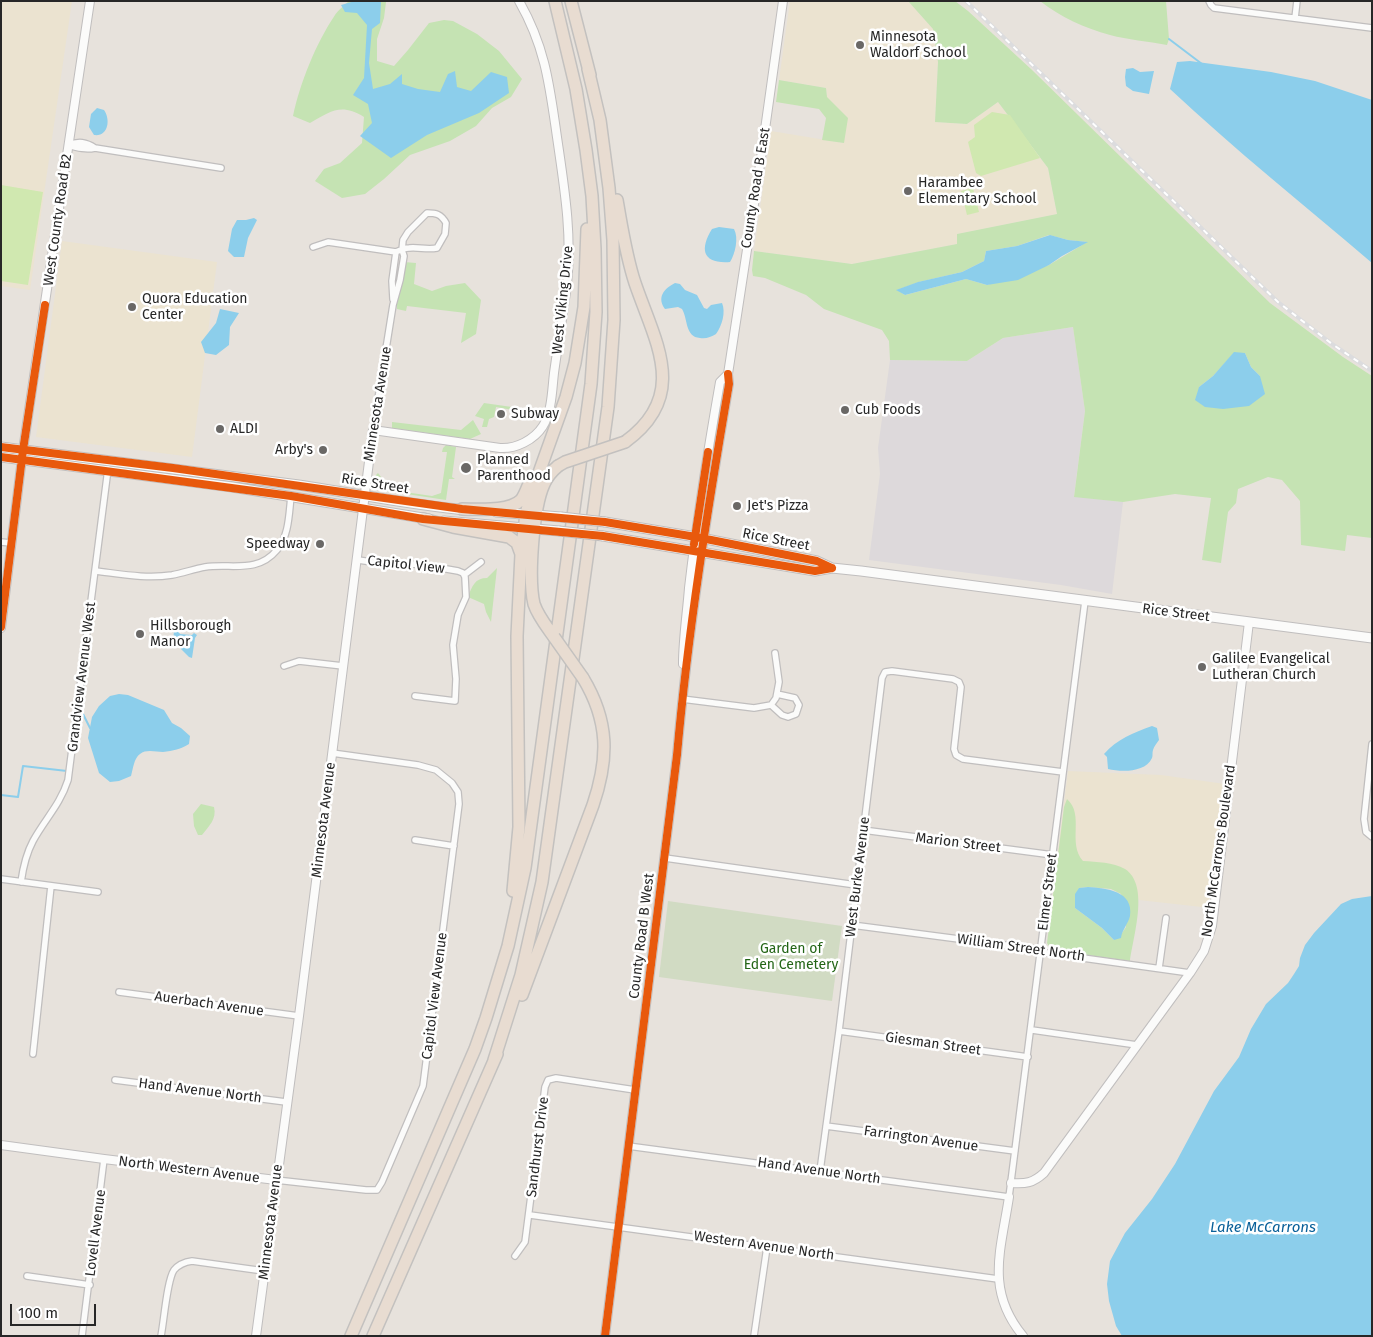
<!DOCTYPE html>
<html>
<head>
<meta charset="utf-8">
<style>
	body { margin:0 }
	#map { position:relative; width:1373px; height:1337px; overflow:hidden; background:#e7e2dc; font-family:"Fira Sans",sans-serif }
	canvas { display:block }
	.frame { position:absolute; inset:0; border:2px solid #272727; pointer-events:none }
	.scale { position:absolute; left:10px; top:1304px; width:86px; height:22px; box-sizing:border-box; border:2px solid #272727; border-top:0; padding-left:6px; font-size:15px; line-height:18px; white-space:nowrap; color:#272727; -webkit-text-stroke:4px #fff; paint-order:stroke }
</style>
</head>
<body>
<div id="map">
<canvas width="1373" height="1337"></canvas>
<div class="frame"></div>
<div class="scale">100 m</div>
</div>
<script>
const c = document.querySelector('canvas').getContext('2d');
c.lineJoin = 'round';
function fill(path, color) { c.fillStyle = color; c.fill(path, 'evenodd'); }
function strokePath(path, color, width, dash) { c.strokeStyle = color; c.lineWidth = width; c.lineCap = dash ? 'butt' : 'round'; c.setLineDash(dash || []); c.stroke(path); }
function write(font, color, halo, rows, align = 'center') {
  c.font = font + ' "Fira Sans",sans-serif'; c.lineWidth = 5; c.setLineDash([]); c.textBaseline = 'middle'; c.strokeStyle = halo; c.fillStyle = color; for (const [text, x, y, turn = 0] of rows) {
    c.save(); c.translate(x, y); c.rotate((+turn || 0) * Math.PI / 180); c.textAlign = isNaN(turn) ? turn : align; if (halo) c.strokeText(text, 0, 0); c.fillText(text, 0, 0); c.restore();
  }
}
fill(new Path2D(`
	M 1073,327 L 1085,411 L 1074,496 L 1123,502 L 1112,594 L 1061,585 L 869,560 L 880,474 L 878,448 L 890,360 L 967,361 L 1003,338 Z`), '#ddd9db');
fill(new Path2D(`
	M 1,1 L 72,1 L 30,290 L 1,286 Z
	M 790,1 L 908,1 L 933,29 L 938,62 L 935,122 L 967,124 L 998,102 L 1048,168 L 1057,214 L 957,234 L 957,244 L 852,264 L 754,251 L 771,131 L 844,143 L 827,97 L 826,88 L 779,80 Z
	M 62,241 L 217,262 L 192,457 L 36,437 Z
	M 1068,771 L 1161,775 L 1225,784 L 1211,908 L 1139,900 L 1134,887 L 1120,876 L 1056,866 Z`), '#ebe3d0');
fill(new Path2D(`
	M 349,1 L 386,2 L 384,18 L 377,39 L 377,61 L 394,66 L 408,50 L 429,23 L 444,20 L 453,21 L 477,34 L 499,51 L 522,79 L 511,97 L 492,108 L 476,126 L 450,141 L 410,155 L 384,179 L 365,194 L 342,198 L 315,181 L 324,169 L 340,163 L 362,143 L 364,117 C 341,103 331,111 310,123 L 293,116 C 300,83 316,43 335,15 C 338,10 344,6 349,1 Z
	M 908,1 L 955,1 L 968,11 L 1031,69 L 1270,303 L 1343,357 L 1372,376 L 1372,538 L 1347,535 L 1345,551 L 1301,545 L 1300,501 L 1282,480 L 1268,477 L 1238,489 L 1236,503 L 1228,512 L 1221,563 L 1202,560 L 1211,498 L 1175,494 L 1123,502 L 1074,497 L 1085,411 L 1073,327 L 1003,338 L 967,361 L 890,360 L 889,341 L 882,330 L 824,309 L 806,295 L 765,278 L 753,276 L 752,270 L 754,251 L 852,264 L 957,244 L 957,234 L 1057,214 L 1048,168 L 998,102 L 967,124 L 935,122 L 938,62 L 933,29 ZM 1049,235 L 1068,240 L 1087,242 L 1049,265 L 987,285 L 966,279 L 905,295 L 897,290 L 919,282 L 962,272 L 984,261 L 986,251 L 1017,246 ZM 1234,353 L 1245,353 L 1251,367 L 1260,376 L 1199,387 L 1213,376 Z
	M 1040,1 L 1166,1 L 1169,39 L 1167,45 C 1148,41 1128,40 1110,35 C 1085,28 1060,17 1040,1 Z
	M 779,80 L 826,88 L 827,97 L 848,118 L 844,143 L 822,140 L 826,118 L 819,109 L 776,102 Z
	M 404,262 L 416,263 L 414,284 L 432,291 L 446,286 L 465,283 L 481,300 L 476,334 L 461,343 L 466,313 L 407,306 L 406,311 L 397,309 L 397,301 Z
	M 484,403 L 519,408 L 518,411 L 496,407 L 494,417 L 489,419 L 487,427 L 482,427 L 484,419 L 475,416 Z
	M 473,420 L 481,434 L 470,439 L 392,428 L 392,422 L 461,430 Z
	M 446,445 L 456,447 L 452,477 L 455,479 L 449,479 L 446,500 L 380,490 L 378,487 L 375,487 L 375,476 L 378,473 L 391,490 L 432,496 L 441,493 L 447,452 L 442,452 L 443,448 Z
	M 497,568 L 491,622 L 486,612 L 484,604 L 468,597 C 472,586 475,578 487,578 Z
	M 1067,799 C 1085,815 1067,843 1083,861 C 1097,862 1113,862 1125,869 C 1150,885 1133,937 1130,961 L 1051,950 L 1047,943 L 1064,807 ZM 1088,887 L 1111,889 L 1121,894 L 1126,927 L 1122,933 L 1114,940 L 1102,928 L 1075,908 L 1079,888 Z
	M 201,804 L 214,807 C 217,819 209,826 202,835 L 198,835 L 194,826 L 193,814 Z`), '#c5e3b3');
fill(new Path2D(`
	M 668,901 L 842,926 L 832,1001 L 659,977 Z`), '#d1dbc3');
fill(new Path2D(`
	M 992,112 L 1010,115 L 1040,158 L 981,176 L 976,173 L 968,142 L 975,137 L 974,125 Z
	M 1,185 L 43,192 L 28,285 L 1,281 Z
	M 973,188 L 979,212 L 967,215 L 961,191 Z`), '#d0e8b0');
fill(new Path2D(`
	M 355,1 L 381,1 L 380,23 L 372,29 L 369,63 L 373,89 L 390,84 L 402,74 L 402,84 L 418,89 L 440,92 L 448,74 L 455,71 L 457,87 L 471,91 L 491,72 L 507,77 L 509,93 L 479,113 L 427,135 L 391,158 L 360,136 L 372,123 L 368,104 L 353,95 L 364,78 L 367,25 L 357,13 L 345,12 L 341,5 Z
	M 1190,61 L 1271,72 L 1315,81 L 1372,100 L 1372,263 C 1304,205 1234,149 1170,89 L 1177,62 Z
	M 1133,68 L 1140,72 L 1154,71 L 1149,94 L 1133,91 L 1126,86 L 1125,77 L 1126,69 Z
	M 97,108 L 104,110 C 111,120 108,137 94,135 L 89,127 L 91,114 Z
	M 254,218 L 257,220 L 248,238 L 244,257 L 234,257 L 228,251 L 232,229 L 237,220 L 246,220 Z
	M 719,227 L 734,229 C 739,238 735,254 730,262 C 703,264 699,250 712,229 Z
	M 1050,235 L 1068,240 L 1088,242 L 1062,256 L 1049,265 L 1018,280 L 987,285 L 966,279 L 905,295 L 896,290 L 918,282 L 962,272 L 984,261 L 986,251 L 1017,246 Z
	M 675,283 L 680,284 L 685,290 L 697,295 L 704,308 L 707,309 L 711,305 L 722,303 C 726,312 722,326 716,334 C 711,337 706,339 700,338 C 685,337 688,319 682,309 L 678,307 L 665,309 C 657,298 663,289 675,283 Z
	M 220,309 L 239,313 L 230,327 L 229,345 L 216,355 L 205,353 L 201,342 L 216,323 Z
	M 1234,352 L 1245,353 L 1251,367 L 1260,376 L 1265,394 L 1249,406 L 1223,409 L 1205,407 L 1195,400 L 1199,387 L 1213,376 Z
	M 174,626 L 180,634 L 192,635 L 194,633 L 197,635 L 195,638 L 192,658 L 189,657 L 173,641 L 174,631 L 171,627 Z
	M 119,694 L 128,695 L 164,710 L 172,723 L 181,728 L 190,736 L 189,744 C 181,749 173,751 163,752 C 156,752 146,749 140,754 C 134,758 133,769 131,776 L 119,781 L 110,782 L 99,773 L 88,738 L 92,717 L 99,706 L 110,696 Z
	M 1152,726 L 1157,728 L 1159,740 C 1157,743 1154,746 1153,750 C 1152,753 1153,756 1152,758 C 1145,773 1121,772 1108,769 L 1107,757 L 1104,754 C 1117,739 1133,733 1152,726 Z
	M 1088,887 C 1106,888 1134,891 1130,916 C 1128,924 1122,930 1121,938 L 1114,940 L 1102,928 L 1075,908 L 1075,894 L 1079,888 Z
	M 1372,896 L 1372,1336 L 1122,1336 L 1116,1326 L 1109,1301 L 1107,1284 L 1110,1261 L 1125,1233 L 1152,1199 L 1175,1164 L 1214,1091 L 1239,1057 L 1251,1029 L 1266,1004 L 1288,983 L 1294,974 L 1299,966 L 1300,958 L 1305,945 L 1314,933 L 1341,904 L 1352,899 Z`), '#8cceeb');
strokePath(new Path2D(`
	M 1169,39 L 1202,64
	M 81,710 L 90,728
	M 75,745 L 90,638
	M 1,795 L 18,797 L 23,766 L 67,771`), '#8cceeb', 2);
const minor = new Path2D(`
	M 1209,1 L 1211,5 L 1214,8 L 1372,28
	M 1295,18 L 1297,1
	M 68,145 C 78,148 86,150 95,148 L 221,168
	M 68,145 C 79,141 86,142 95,148
	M 313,247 L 328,242 L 396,252 C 400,250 405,248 409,248 C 419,247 427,250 437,248 L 445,234 L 446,223 C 441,214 436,213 427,213 L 408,232 L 403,240 L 402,250 L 404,256 L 400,280 L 393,305 L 373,430
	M 393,299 L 392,281 L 396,252
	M 1,542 L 11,543
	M 358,560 L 393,565 L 418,564 L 458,571 L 463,573 L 465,577 L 466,597 L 458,615 L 453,645 L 456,679 L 455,701 L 415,696
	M 95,571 C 121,574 146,579 172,575 C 183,573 194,569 205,567 C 231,563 257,574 277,550 C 289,536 289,514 291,496
	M 464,575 L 481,562
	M 284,666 L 299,661 L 343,666
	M 682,699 L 754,708 L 771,705 L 776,698 L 779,682 L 775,653
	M 771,705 L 782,715 L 788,717 L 796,714 L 799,705 L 795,698 L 777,694
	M 1372,744 L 1364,819 L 1366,832 L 1372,837
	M 863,830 L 1053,855
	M 415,840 L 454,846
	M 665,858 L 856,885
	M 1,879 L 98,892
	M 21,882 C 23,868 26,854 33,841 C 45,819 60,805 68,780 L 108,469
	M 852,925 L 1035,949 L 1040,952 L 1190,973
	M 1159,968 L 1166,918
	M 119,992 L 299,1016
	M 1032,1030 L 1137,1045
	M 839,1031 L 1028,1057
	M 33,1054 L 51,886
	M 115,1080 L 286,1102
	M 826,1126 L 1015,1151
	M 628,1146 L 1009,1197 L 1085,601
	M 820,1171 L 839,1031 L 882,678 L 885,672 L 892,671 L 953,679 L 959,682 L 961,687 L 954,749 L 956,755 L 963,759 L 1063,772
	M 276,1180 L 366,1190 L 377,1190 L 382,1182 L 423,1086 L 459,804 L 458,792 L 452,783 L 436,770 L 418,765 L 332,753
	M 530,1215 L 998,1279
	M 515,1256 L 525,1242 L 545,1087 L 548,1080 L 556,1078 L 635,1090
	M 27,1276 L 90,1285
	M 82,1336 L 104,1159
	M 161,1336 C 164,1321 167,1280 174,1270 C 179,1264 185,1262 192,1261 L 264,1271
	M 754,1336 L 767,1247`);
const tertiary = new Path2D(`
	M 1,628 L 23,450 L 90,1
	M 683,664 C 683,639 687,614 689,588 C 697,519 708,450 720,382 L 728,374
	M 1,1145 L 104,1159 L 276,1180
	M 1011,1183 C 1026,1184 1033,1183 1044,1173 L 1190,973 L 1204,951 L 1212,926 L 1249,622
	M 1009,1197 C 1001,1250 985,1290 1023,1336
	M 256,1336 L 299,1016 L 373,430 L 500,448 C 516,449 534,440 543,426 C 552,411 552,390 554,373 C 558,344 563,314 567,285 C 572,236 565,192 558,144 C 550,90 547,50 519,1
	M 605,1336 L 677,755 C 688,630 708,507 729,384 L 728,374 L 761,158 L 783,1`);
const secondary = new Path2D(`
	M 1,447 C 98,460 195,471 291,484 C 350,492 409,505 468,510
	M 1,457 L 232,487 L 429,519
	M 496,512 L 561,517
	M 444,521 L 559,531
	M 605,522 L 696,537 L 817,561 L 832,568
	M 603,536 L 815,571 L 832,568 L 861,571 L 1372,638`);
const motorway = new Path2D(`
	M 571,1 L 590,75
	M 617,200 C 622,228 626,256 635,283 C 655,342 690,395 625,442
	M 462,509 C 478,509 509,512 521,500 C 524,496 526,491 528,486
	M 423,519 L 453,527 L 509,537 L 517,543 L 521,554
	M 554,637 C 547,627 538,616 534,604 C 528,578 533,508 544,484 C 547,477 552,471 558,466
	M 513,891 L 519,827 L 517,636 L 521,554 L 526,514 L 531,495 L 566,397 L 575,363 L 584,307 L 587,229
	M 522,995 L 593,805 C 609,758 609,721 583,678
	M 494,1060 L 521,975 L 542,882 L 608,407 L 614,320 L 613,240 L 609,188 L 600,120 L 588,69
	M 351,1336 L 475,1049 L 486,1018 L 508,946 L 525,868 L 591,384 L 596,312 L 595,249 L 592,196 L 586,150 L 576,89 L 555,1
	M 373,1336 L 497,1054`);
strokePath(minor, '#c0bebe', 8);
strokePath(tertiary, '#c0bebe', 10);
strokePath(secondary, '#c0bebe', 11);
strokePath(motorway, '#c3c1bf', 14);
strokePath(minor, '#fbfbfa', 5.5);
strokePath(tertiary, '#fbfbfa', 8);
strokePath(secondary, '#fbfbfa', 9);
strokePath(motorway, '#e8dcd1', 11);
const rail = new Path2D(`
	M 966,1 L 1278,302 L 1332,344 L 1372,371`);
strokePath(rail, '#dcdcde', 4);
strokePath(rail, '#fff', 2, [5.5]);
const secondaryBridge = new Path2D(`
	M 561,517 L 605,522
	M 559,531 L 603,536`);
const motorwayBridge = new Path2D(`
	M 558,466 L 565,462 L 625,442
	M 554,637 L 583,678`);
strokePath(secondaryBridge, '#c0bebe', 11, []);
strokePath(motorwayBridge, '#c3c1bf', 14, []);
strokePath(secondaryBridge, '#fbfbfa', 9);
strokePath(motorwayBridge, '#e8dcd1', 11);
strokePath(new Path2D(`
	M 1,447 L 173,468 L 462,509 L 605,522 L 696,537 L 817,561 L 832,568
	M 1,457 L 291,496 L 423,519 L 603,536 L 815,571 L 832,568
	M 694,544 L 708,452
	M 1,627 L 23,450 L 45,305
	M 605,1336 L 677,755 C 688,630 708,507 729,384 L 728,374`), '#e8590c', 8);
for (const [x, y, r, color] of [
	[860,45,5,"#6a6866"],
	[908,191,5,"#6a6866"],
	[132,307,5,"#6a6866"],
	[845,410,5,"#6a6866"],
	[501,414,5,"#6a6866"],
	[220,429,5,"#6a6866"],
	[323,450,5,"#6a6866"],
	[466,468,6,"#6a6866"],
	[737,506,5,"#6a6866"],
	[320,544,5,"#6a6866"],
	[140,634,5,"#6a6866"],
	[1202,667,5,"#6a6866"]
]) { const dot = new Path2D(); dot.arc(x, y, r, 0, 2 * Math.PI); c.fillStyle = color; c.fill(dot); strokePath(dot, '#fff', 2); }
write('14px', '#272727', '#fff', [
	["Minnesota",870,37],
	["Waldorf School",870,53],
	["Harambee",918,183],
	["Elementary School",918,199],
	["Quora Education",142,299],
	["Center",142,315],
	["Cub Foods",855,410],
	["Subway",511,414],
	["ALDI",230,429],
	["Arby's",313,450,"right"],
	["Planned",477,460],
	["Parenthood",477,476],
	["Jet's Pizza",747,506],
	["Speedway",310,544,"right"],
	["Hillsborough",150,626],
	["Manor",150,642],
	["Galilee Evangelical",1212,659],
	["Lutheran Church",1212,675]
], 'left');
write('14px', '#272727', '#fff', [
	["County Road B East",756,188,-81],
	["West County Road B2",58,220,-82],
	["West Viking Drive",563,300,-84],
	["Minnesota Avenue",378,404,-81],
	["Rice Street",375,484,9],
	["Rice Street",776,540,11],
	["Capitol View",406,565,6],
	["Rice Street",1176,613,7],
	["Grandview Avenue West",82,677,-83],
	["Minnesota Avenue",324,820,-83],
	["Marion Street",958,843,7],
	["North McCarrons Boulevard",1219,851,-82],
	["West Burke Avenue",858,877,-83],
	["Elmer Street",1048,892,-83],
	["County Road B West",642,936,-83],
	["William Street North",1021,948,8],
	["Capitol View Avenue",435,996,-83],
	["Auerbach Avenue",209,1004,8],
	["Giesman Street",933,1044,8],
	["Hand Avenue North",200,1091,7],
	["Farrington Avenue",921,1139,8],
	["Sandhurst Drive",538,1147,-83],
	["North Western Avenue",189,1170,7],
	["Hand Avenue North",819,1171,8],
	["Minnesota Avenue",271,1222,-83],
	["Lovell Avenue",96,1233,-83],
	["Western Avenue North",764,1246,8]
]);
write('14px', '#236516', '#fff', [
	["Garden of",791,949],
	["Eden Cemetery",791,965]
]);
write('italic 15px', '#096099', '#fff', [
	["Lake McCarrons",1263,1228]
]);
</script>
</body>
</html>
